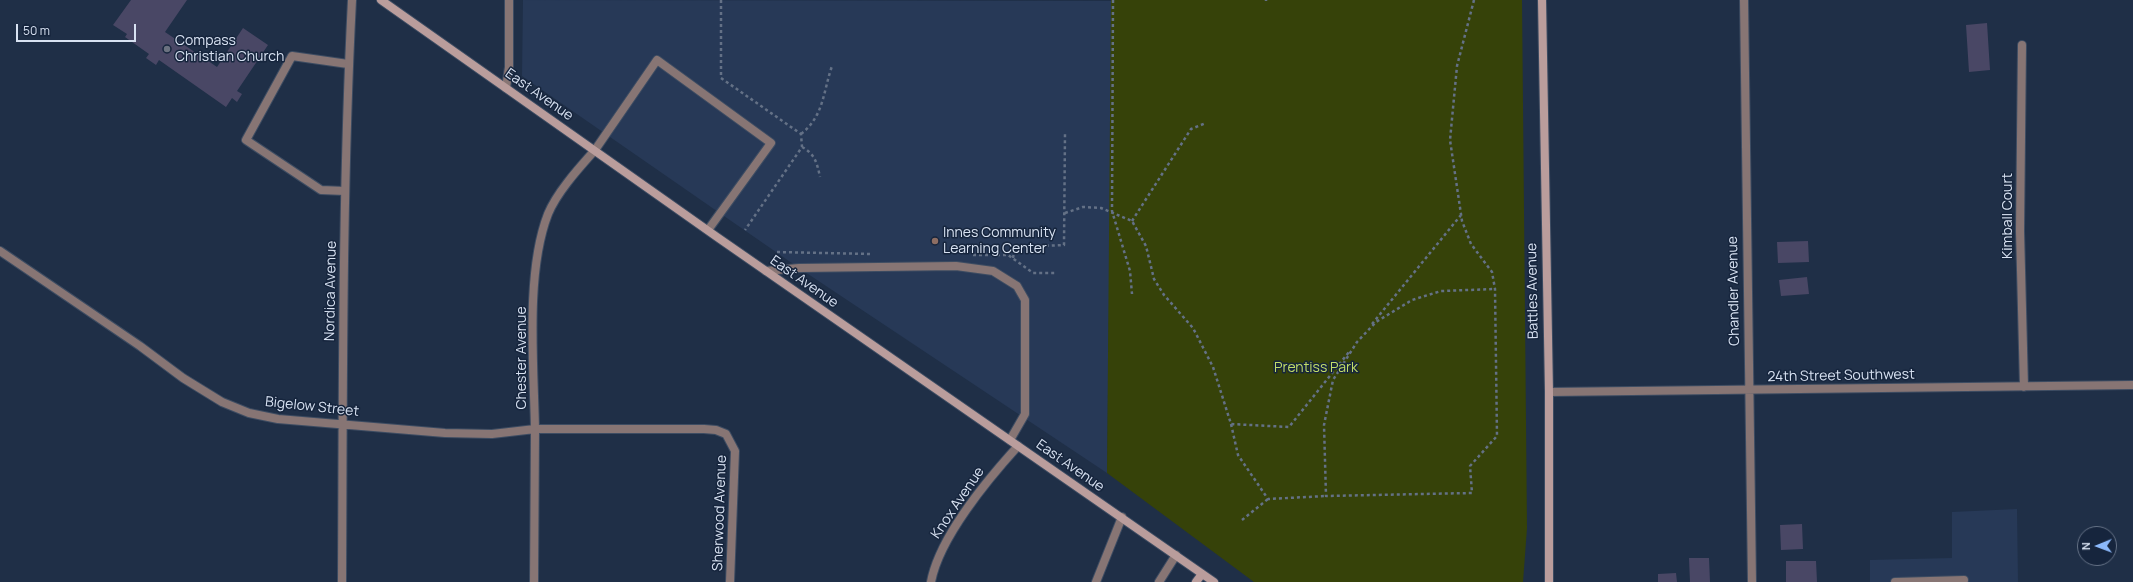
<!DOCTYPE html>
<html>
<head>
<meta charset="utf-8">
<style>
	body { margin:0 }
	#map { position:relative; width:2133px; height:582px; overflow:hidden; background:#1f2f47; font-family:Manrope,sans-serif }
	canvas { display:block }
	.north { position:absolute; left:2077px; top:526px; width:40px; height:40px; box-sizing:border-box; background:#16253d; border:1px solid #647185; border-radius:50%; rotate:269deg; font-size:11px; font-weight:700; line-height:16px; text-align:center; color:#d8e2f2 }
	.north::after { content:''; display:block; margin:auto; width:14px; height:18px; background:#8bb9fc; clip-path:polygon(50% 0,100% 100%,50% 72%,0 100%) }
	.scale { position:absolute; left:16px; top:24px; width:120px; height:18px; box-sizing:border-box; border:2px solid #d8e2f2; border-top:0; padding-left:5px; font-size:12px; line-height:14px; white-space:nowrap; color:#d8e2f2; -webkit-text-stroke:3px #16253d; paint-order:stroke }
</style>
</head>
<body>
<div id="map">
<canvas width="2133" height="582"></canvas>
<div class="north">N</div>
<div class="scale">50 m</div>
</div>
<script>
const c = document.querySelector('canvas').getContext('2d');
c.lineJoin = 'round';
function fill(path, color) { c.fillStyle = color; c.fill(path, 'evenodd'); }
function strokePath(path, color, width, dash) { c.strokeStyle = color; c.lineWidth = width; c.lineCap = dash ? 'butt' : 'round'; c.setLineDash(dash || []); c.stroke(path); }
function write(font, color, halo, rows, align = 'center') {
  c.font = font + ' Manrope,sans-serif'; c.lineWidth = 3; c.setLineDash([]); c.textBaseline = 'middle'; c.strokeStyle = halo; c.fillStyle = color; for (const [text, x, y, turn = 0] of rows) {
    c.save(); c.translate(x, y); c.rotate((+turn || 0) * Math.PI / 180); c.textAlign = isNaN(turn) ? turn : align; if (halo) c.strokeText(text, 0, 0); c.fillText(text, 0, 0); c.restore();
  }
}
fill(new Path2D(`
	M 523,0 L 1113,1 L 1107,473 L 799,268 L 522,76 Z
	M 2017,509 L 2018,582 L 1870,582 L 1870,560 L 1952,558 L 1952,512 Z`), '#273957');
fill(new Path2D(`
	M 1111,0 L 1522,0 L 1527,528 L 1523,582 L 1254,582 L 1107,473 Z`), '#364209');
fill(new Path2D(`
	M 131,0 L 187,0 L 165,32 L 217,67 L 243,28 L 268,45 L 237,91 L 242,94 L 237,102 L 232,98 L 226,107 L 159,60 L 156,65 L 146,58 L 149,54 L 125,37 L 127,34 L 113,25 Z
	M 1987,23 L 1990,70 L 1969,72 L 1966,25 Z
	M 1808,241 L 1809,262 L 1778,263 L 1777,242 Z
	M 1807,277 L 1809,294 L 1781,296 L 1779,280 Z
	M 1802,524 L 1803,549 L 1781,550 L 1780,525 Z
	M 1689,558 L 1709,558 L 1710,582 L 1690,582 Z
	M 1786,561 L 1816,561 L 1817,582 L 1786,582 Z
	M 1676,573 L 1677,582 L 1658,582 L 1658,574 Z`), '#494765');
const lane = new Path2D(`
	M 595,150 L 657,60 L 771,143 L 708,230
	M 345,191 L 321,190 L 246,140 L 292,56 L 348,64
	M 766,271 L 799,268 L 956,266 L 993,271 L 1017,286 L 1025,300 L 1025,414 L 1010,440
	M 1096,582 L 1122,517
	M 1159,582 L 1176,555
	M 1895,582 L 1964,580`);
const street = new Path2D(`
	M 1744,0 L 1752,582
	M 2022,45 L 2020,231 L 2024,387
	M 506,88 L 509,67 L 509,0
	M 0,251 L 140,346 L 183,378 L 222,402 L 249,413 L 278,419 L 445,433 L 492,434 L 535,429 L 704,429 L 716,430 L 726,434 L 735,451 L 730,582
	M 1549,392 L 2133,385
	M 342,582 C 343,388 342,194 352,0
	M 534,582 C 534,531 535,481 535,430 C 534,367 525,273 548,214 C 557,192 579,168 595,150
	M 931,582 C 939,538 988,479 1018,446`);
const secondary = new Path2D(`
	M 381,0 L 717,237 L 1214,582
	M 1542,0 L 1549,392 L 1549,582
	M 1196,582 L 1202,574`);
strokePath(lane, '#3d4c62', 10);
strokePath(street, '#3d4c62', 10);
strokePath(secondary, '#3d4c62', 10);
strokePath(new Path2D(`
	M 721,0 L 721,78 L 801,134 L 802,147 L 745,230
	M 1113,0 L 1112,211 L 1130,271 L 1132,294
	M 1474,0 L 1457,66 L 1450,140 L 1462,221 L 1471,244 L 1492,272 L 1495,289 L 1497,436 L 1470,466 L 1472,493 L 1326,496 L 1324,425 L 1333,380 L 1357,342 L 1376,322 L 1412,300 L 1441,291 L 1495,289
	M 1266,1 L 1266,0
	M 801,134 C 824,116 823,92 832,66
	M 802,147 C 815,154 817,163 820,177
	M 1065,213 L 1083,207 L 1101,208 L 1132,221 L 1146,246 L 1154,279 L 1164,295 L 1193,328 L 1213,367 L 1231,424 L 1289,427 L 1349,352
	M 1132,221 L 1191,129 L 1206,123
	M 777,252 L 872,254
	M 973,255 L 1008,255 L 1033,273 L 1056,273
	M 1013,258 L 1015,247 L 1064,245 L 1065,133
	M 1372,324 L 1461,215
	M 1231,424 L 1238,455 L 1268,499 L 1326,496
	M 1242,520 L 1268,499`), '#647186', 2.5, [3, 3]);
strokePath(lane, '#877574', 8);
strokePath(street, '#877574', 8);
strokePath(secondary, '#ba9d9c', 8);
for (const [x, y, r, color] of [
	[167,49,4,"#6b7280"],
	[935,241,4,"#8d6e63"]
]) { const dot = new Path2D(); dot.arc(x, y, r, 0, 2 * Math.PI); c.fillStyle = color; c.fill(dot); strokePath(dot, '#16253d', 1.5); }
write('14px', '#d8e2f2', '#16253d', [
	["Compass",175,41],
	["Christian Church",175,57],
	["Innes Community",943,233],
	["Learning Center",943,249]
], 'left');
write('14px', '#d8e2f2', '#16253d', [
	["East Avenue",539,95,35],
	["Kimball Court",2008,216,-90],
	["East Avenue",804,282,35],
	["Nordica Avenue",331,291,-89],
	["Battles Avenue",1533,291,-91],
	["Chandler Avenue",1734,291,-91],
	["Chester Avenue",522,358,-90],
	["24th Street Southwest",1841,376,-1],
	["Bigelow Street",312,407,6],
	["East Avenue",1070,466,35],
	["Knox Avenue",958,503,-56],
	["Sherwood Avenue",720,513,-88]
]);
write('14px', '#c2dd67', '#16253d', [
	["Prentiss Park",1316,368]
]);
</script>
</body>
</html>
